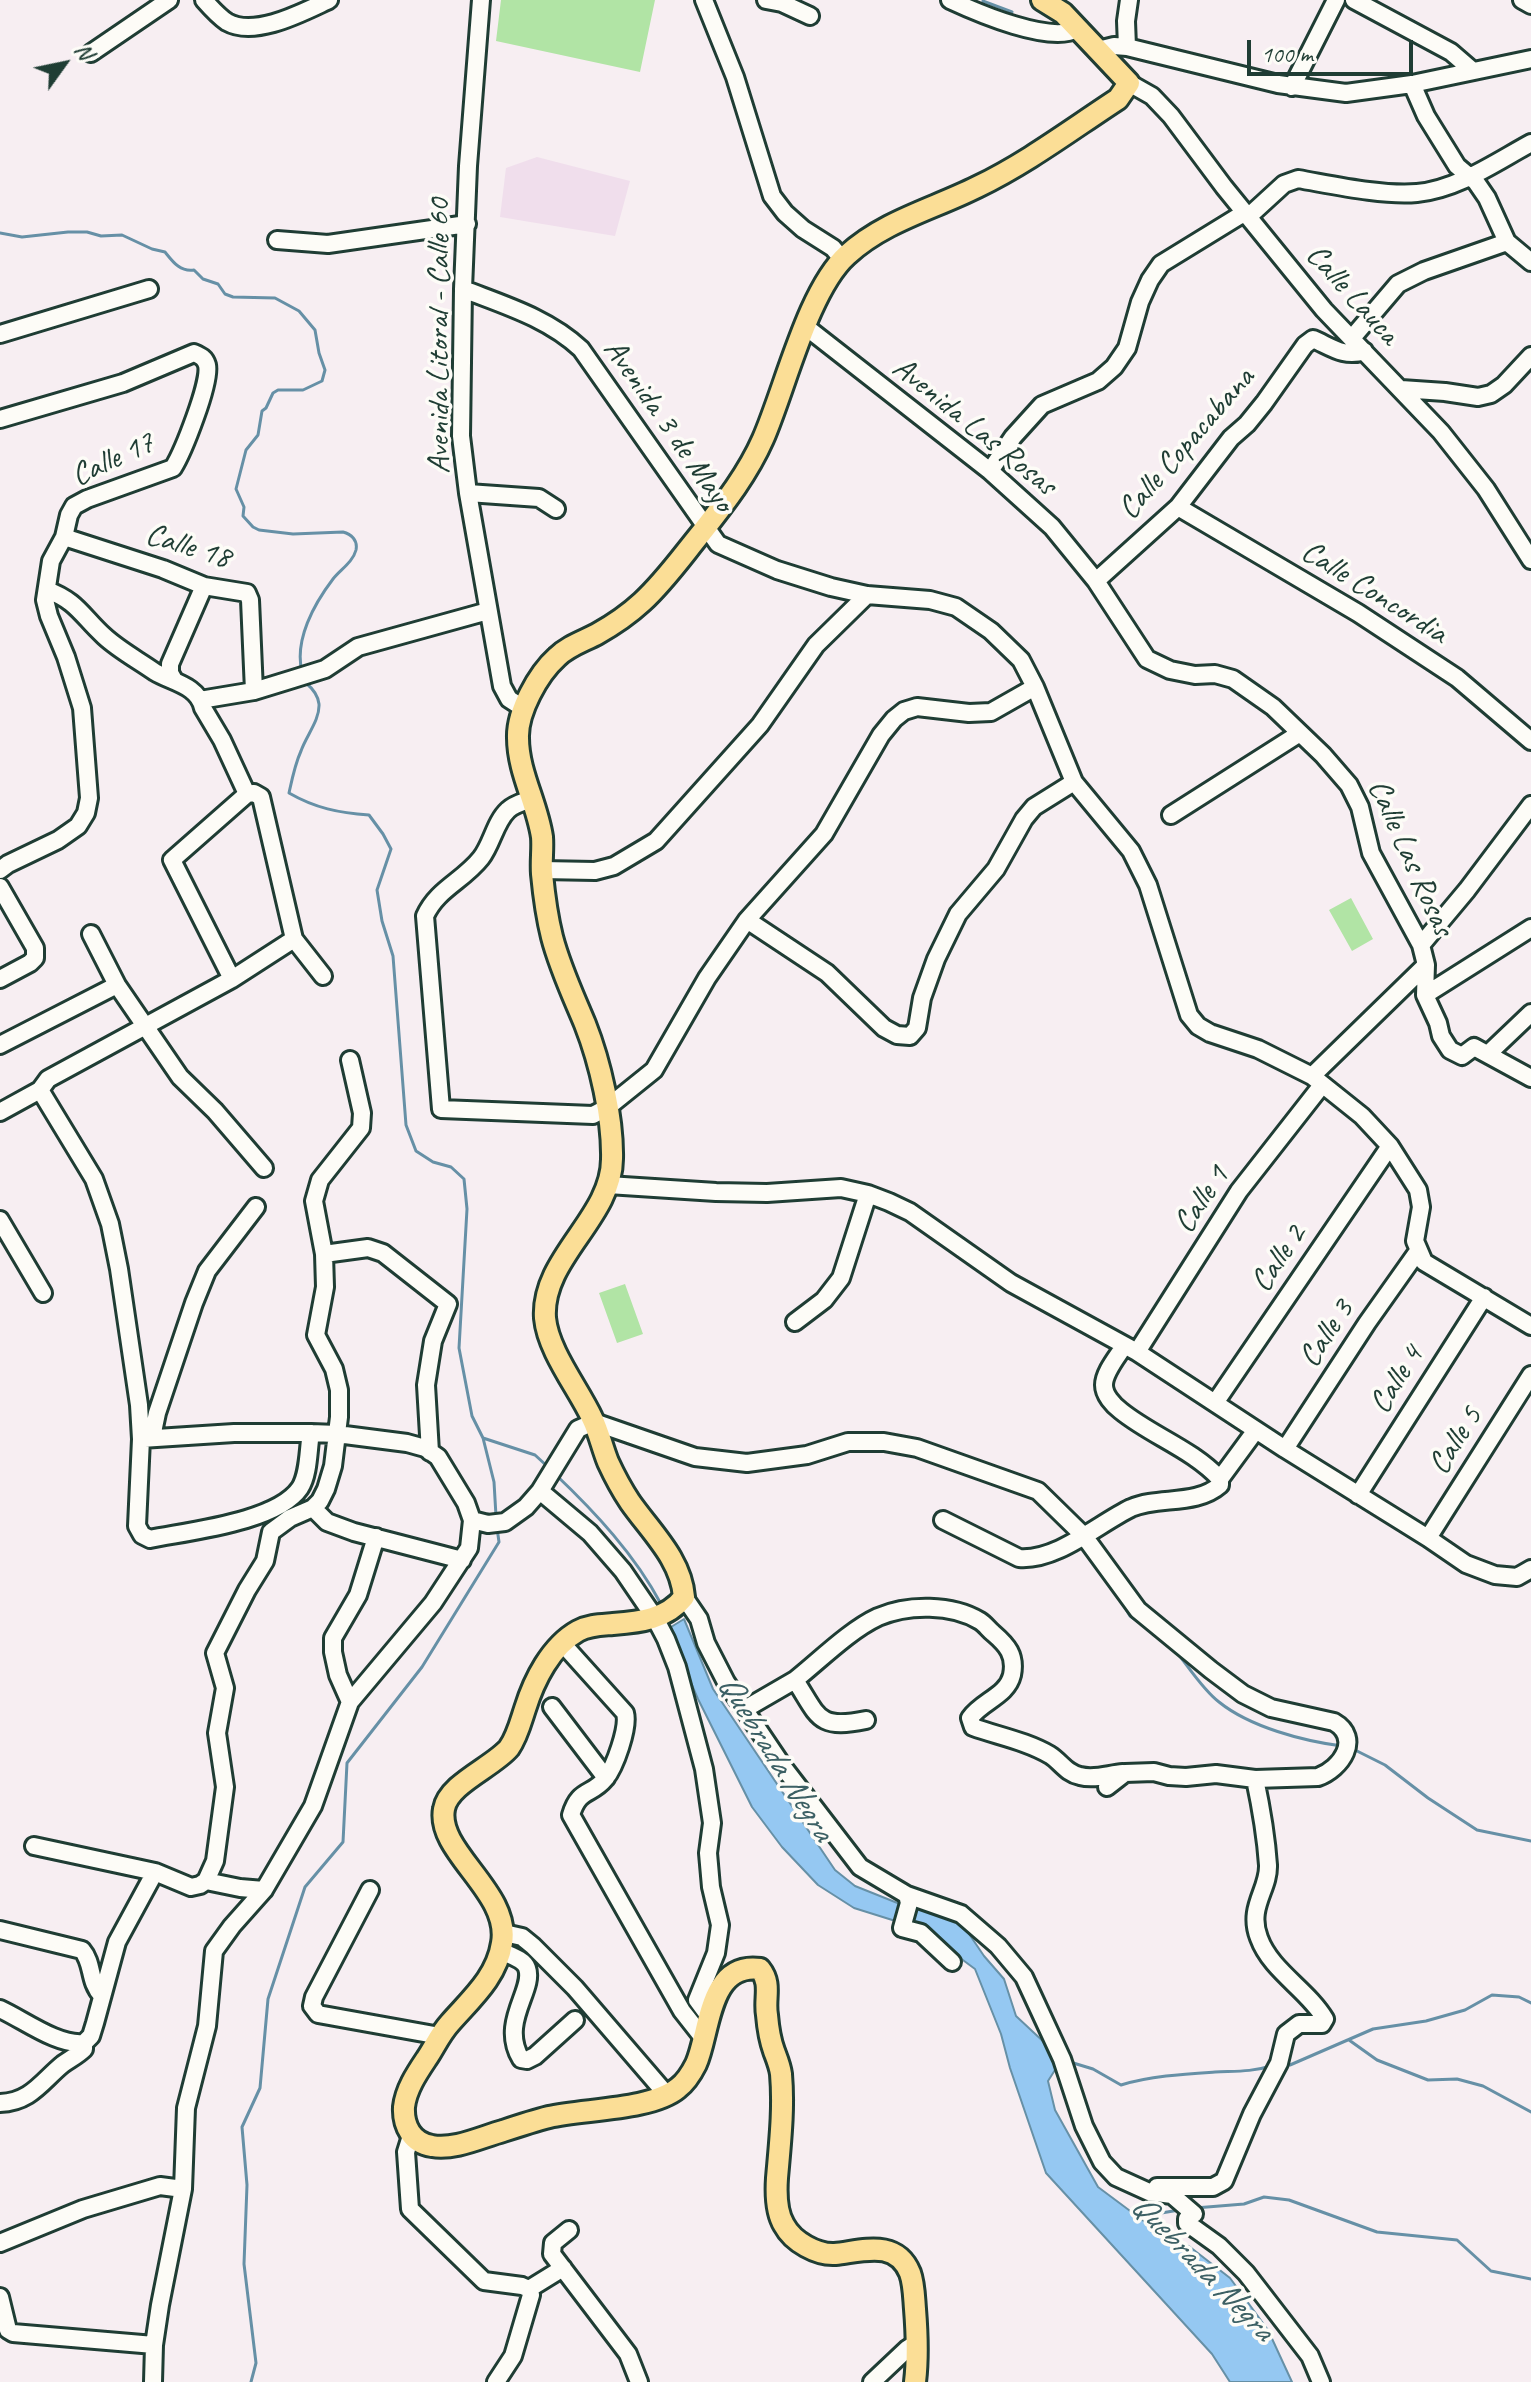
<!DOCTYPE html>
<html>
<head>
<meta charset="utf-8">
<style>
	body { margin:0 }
	#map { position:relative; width:1531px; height:2382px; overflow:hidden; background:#f7eef2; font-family:Caveat,sans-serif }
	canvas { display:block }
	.north { position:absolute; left:24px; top:24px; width:80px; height:80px; -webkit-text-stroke:6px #fdfcf7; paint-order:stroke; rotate:57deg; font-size:22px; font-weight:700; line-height:32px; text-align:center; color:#1f3d34 }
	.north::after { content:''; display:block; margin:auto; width:28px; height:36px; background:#1f3d34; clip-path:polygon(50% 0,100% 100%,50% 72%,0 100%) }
	.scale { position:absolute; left:1247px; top:40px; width:166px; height:36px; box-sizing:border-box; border:4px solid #1f3d34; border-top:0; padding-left:10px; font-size:24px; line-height:28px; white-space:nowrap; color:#1f3d34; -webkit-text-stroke:6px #fdfcf7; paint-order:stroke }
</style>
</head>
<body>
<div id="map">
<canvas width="1531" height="2382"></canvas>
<div class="north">N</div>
<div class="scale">100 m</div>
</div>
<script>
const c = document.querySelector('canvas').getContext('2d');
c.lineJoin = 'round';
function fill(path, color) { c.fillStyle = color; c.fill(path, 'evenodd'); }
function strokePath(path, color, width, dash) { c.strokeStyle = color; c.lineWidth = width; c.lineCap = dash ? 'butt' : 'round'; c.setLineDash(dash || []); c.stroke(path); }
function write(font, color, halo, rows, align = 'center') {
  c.font = font + ' Caveat,sans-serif'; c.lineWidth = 7; c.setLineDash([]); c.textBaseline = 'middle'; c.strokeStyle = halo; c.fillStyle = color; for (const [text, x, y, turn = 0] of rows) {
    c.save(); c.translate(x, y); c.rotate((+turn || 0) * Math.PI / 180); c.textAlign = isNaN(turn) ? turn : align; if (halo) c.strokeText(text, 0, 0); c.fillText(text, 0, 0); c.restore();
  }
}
fill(new Path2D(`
	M 537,157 L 630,181 L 615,236 L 500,217 L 506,168 Z`), '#f0deec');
fill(new Path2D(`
	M 501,0 L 655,0 L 640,72 L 496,41 Z
	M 1351,898 L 1373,939 L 1352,951 L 1329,910 Z
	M 625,1284 L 643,1334 L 617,1343 L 599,1293 Z`), '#b1e4a5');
const water = new Path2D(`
	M 684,1619 L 713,1689 L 835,1870 L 855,1886 L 905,1906 L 928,1909 L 963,1925 L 984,1956 L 1004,1979 L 1016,2016 L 1062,2059 L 1048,2081 L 1055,2110 L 1098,2187 L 1153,2228 L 1190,2247 L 1230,2278 L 1268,2330 L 1292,2382 L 1230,2382 L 1212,2354 L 1046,2173 L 1010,2068 L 1001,2034 L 975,1969 L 921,1929 L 854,1908 L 818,1885 L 782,1847 L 752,1807 L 698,1699 L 678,1653 L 671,1627 Z`);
fill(water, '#95c8f2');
strokePath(water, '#6690a6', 2);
strokePath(new Path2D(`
	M 983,1 L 1012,12
	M 0,233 L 22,237 L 68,232 L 87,232 L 101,236 L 122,235 L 152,249 L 165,252 C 173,262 180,272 194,270 L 203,279 L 218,284 L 225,294 L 233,297 L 275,298 L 299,311 L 315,330 L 319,353 L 325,370 L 322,381 L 303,390 L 278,390 L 273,393 L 266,408 L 262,411 L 258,435 L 246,450 L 236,489 L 244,507 L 243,516 L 253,527 L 259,530 L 293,534 L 343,532 C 351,534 358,540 356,550 C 353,562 340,570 333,579 C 314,604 294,640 302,672
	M 306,683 C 312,688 318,695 319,704 C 320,720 306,736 301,751 C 295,764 292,779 289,793 C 315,808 339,813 369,815 L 383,834 L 391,849 L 377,890 L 382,921 L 393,956 L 406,1125 L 416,1151 L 433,1162 L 451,1167 L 464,1179 L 467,1209 L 459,1348 L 472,1416 L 483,1438 L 494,1482 L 496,1516
	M 483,1438 L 535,1455 L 547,1466
	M 555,1474 C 595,1512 635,1555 661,1604
	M 1120,1599 L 1130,1616 L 1150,1630
	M 1175,1650 C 1188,1666 1203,1690 1219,1702 C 1250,1727 1303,1741 1342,1746
	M 1353,1749 L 1385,1765 L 1428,1798 L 1477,1830 L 1531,1841
	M 1349,2040 L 1377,2060 L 1428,2080 L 1457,2079 L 1483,2086 L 1531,2112
	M 1070,2062 L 1093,2069 L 1121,2085 C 1150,2076 1184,2074 1215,2072 C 1235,2071 1252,2072 1271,2066
	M 1286,2064 L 1290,2065 L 1373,2029 L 1426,2021 L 1465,2010 L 1492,1995 L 1519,1997 L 1531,2003
	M 1195,2208 L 1244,2204 L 1264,2197 L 1289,2200 L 1377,2232 L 1457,2240 L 1491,2271 L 1531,2279
	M 1138,2217 L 1179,2210
	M 251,2382 L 256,2363 L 244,2264 L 247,2185 L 242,2127 L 260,2088 L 268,1999 L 305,1887 L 343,1842 L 347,1763 L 422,1667 L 499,1542 L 497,1528`), '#6690a6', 3);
const minor = new Path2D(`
	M 204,0 C 211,8 218,16 227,22 C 255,38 303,12 329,0
	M 481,0 L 468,166 L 463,289 L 461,436 L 468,493 L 502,686 L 509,699 L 523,708
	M 704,0 L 735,77 L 772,196 L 785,213 L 803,229 L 833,248 L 842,259
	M 766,0 L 782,3 L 810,16
	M 950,0 C 978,13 1050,44 1077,29
	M 1354,0 L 1451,52 L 1473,71
	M 1522,0 L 1531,5
	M 1127,47 L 1126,21 L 1129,0
	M 1098,50 L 1114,46 L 1127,47 L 1278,84 L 1346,93 L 1412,84 L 1531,59
	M 91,53 L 169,0
	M 1129,83 L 1152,96 L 1171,116 L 1224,187 L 1324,310 L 1441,432 L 1486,489 L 1531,560
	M 1412,84 L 1426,116 L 1457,166 L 1476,182 L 1487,198 L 1507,242 L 1531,262
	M 1292,87 L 1336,0
	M 1248,217 L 1284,184 L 1298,179 C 1333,185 1382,196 1417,193 C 1458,189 1496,162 1531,143
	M 277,240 L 328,244 L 467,224
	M 463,289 C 504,305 548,318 581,349 L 718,544 L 777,570 L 831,587 L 867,595 L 930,600 L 956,607 L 991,631 L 1021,660 L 1035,687 L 1074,782 L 1131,851 L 1148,885 L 1189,1015 L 1198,1026 L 1210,1033 L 1258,1049 L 1312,1076 L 1362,1116 L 1390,1146 L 1418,1190 L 1421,1207 L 1415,1241 L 1424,1262 L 1531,1326
	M 806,327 L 990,471 L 1052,527 L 1096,581 L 1147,659 L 1170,670 L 1195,675 L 1215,674 L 1233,679 L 1273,707 L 1323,755 L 1349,785 L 1360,807 L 1371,853 L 1421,945 L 1426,965 L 1425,995 L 1438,1023 L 1441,1036 L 1450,1050 L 1462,1056 L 1474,1047 L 1531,1078
	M 0,334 L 149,289
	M 1352,338 L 1398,284 L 1424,271 L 1507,242
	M 1401,389 L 1445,392 L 1478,397 L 1491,394 L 1504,385 L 1531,356
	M 0,419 L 123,383 L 194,353 C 201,356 205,358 207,365 C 211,382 183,452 173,468 L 87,499 L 74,506 L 69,515 L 64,537 L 51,561 L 45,600 L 49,616 L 66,657 L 82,708 L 89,798 L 86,813 L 78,826 L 58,840 L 8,864 L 0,870
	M 990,471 L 1013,437 L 1042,405 L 1098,381 L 1114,367 L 1127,348 L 1140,302 L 1150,280 L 1161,264 L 1244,213
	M 468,493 L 539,498 L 556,509
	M 1178,507 L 1358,613 L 1457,678 L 1531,741
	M 64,537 L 163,569 L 204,586 L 247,593 L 250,600 L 254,691
	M 1096,581 L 1178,507 L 1231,438 L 1247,424 L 1264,403 L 1305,345 L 1313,339 C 1330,346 1344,358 1364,351
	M 47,590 C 77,601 82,616 104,636 C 119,650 138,660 155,672 C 171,682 198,685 203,708 L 222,740 L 247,794
	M 174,680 L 170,673 L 170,664 L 204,586
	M 202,702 L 206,699 L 254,691 L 293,679 L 325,669 L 358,647 L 488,611
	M 247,794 L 254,793 L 261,797 L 294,939 L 323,976
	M 531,799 C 523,802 514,804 508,810 C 495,822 492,844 481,858 C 463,881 437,889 425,916 L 441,1109 L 593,1115 L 608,1107 L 654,1070 L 707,978 L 747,920 L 824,834 L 881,735 L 894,719 L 904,711 L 917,707 L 969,713 L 991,712 L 1035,687
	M 1171,815 L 1300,733
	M 542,870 L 595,871 L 614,866 L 656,841 L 760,725 L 816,645 L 867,595
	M 0,887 L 35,948 L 35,958 L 30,963 L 0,979
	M 747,920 L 827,973 L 884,1028 L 897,1035 L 910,1036 L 917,1028 L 922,998 L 936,959 L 958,914 L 996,869 L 1024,819 L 1034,807 L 1074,782
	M 91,934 L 117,985 L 180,1077 L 215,1111 L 264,1168
	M 1421,945 L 1467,890 L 1531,805
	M 232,979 L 172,860 L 247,794
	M 1425,995 L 1531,928
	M 0,1045 L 117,985
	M 1488,1054 L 1531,1013
	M 1312,1076 L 1426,965
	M 40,1090 L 94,1179 L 110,1224 L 119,1269 L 139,1405 L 141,1439 L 137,1526 L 142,1535 L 150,1539 C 189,1531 277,1522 300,1488 C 309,1474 308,1450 311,1433
	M 0,1112 L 40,1090 L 48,1079 L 232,979 L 294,939
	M 608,1185 L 716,1192 L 767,1193 L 841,1188 L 868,1194 L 889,1202 L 910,1212 L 1011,1283 L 1137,1352 L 1285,1449 L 1428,1538 L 1466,1564 L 1495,1575 L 1517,1577 L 1531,1569
	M 0,1220 L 43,1293
	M 324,1254 L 368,1248 L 383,1253 L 448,1304 L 433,1341 L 426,1385 L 430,1452
	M 795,1322 L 824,1300 L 841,1278 L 868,1194
	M 1124,1346 C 1118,1356 1104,1372 1104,1385 C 1104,1395 1113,1405 1121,1411 C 1152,1436 1192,1449 1220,1479
	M 1137,1352 L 1239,1191 L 1322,1085
	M 1215,1403 L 1390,1146
	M 152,1437 L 157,1413 L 194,1303 L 207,1271 L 256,1207
	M 141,1439 L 234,1433 L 311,1433 L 337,1434 L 407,1443 L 425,1448 L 438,1457 L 466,1503 L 472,1520 L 469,1548 L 433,1603 L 350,1702 L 313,1806 L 264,1890 L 232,1926 L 214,1951 L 207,2026 L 186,2108 L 183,2189 L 160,2305 L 154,2345 L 153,2382
	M 1285,1449 L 1367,1323 L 1418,1251
	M 540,1491 L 590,1533 L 623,1571 L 655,1618 L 666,1639 L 677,1667 L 704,1769 L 712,1823 L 708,1853 L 711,1887 L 720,1925 L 716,1953 L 697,2000 L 708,2015
	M 1358,1495 L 1484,1297
	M 313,1508 L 327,1522 L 354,1532 L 462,1560
	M 472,1520 L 488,1524 L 505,1522 L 526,1507 L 540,1491 L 578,1429 L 594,1422 L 695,1457 L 747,1463 L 807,1455 L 848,1442 L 884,1442 L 917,1448 L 1038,1491 L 1084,1536 L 1138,1610 L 1211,1670 L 1243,1694 L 1271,1708 L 1334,1722 C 1362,1738 1341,1769 1318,1777 L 1255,1779 L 1216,1774 L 1186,1777 L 1169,1776 L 1154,1772 L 1125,1773 L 1107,1787
	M 943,1520 L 1019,1558 C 1057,1561 1098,1524 1131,1508 C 1159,1496 1196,1506 1220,1485 L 1220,1479 L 1256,1430
	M 1428,1538 L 1531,1375
	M 684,1597 L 699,1619 L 706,1643 L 726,1682 L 784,1768 L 860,1867 L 907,1895 L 909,1903 L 902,1928 L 921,1933 L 952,1962
	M 562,1643 L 625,1713 C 629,1727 615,1767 605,1779 C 591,1796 579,1788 571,1815 L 682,2011 L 704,2039
	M 795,1680 C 820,1660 850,1630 878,1617 C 908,1604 952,1604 980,1621 C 985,1624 989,1630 993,1633 C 1007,1645 1016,1655 1012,1675 C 1007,1696 982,1701 970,1718 L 973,1727 C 998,1736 1026,1741 1050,1755 C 1061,1762 1066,1773 1080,1776 C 1095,1780 1109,1774 1123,1773
	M 350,1702 L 338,1675 L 333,1652 L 333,1638 L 358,1595 L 376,1537
	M 552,1707 L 606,1778
	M 745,1709 L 795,1680 C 819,1717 817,1730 866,1720
	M 34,1846 L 155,1872 L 191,1887 L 200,1885 L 206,1881 L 240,1888 L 264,1890
	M 206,1881 L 215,1861 L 225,1787 L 217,1733 L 225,1688 L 215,1653 L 247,1590 L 265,1561 L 271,1532 L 290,1518 L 313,1508 L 320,1501 L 326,1489 L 333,1466 L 339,1417 L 339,1390 L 334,1369 L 316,1335 L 325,1287 L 324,1254 L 314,1201 L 320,1180 L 361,1128 L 362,1113 L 350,1060
	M 370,1890 L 314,1997 L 312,2006 L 318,2014 L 440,2036
	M 907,1895 L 961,1914 L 998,1946 L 1024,1977 L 1062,2059 L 1084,2126 L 1102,2162 L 1116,2177 L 1149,2192 L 1172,2195 L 1194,2214 L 1187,2219 L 1187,2223 L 1219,2246 L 1246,2273 L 1310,2356 L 1321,2382
	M 0,1930 L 82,1950 C 94,1964 88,1981 102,1996
	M 504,1933 L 522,1937 L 533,1946 L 575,1988 L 667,2095
	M 501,1951 C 509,1955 524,1959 527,1968 C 535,1990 499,2022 521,2059 L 527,2060 L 535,2056 L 575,2020
	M 0,2009 C 24,2020 58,2046 84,2043
	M 0,2103 C 31,2102 42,2081 63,2064 C 70,2059 78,2055 84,2049 L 84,2043 L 91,2036 L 95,2023 L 117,1942 L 155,1872
	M 411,2136 L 406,2152 L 410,2209 L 484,2281 L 522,2286 L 529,2289 L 531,2295 L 513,2356 L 496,2382
	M 1157,2187 L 1213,2187 L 1224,2181 L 1252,2114 L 1279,2063 L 1286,2034 L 1299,2024 L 1322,2024 L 1325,2019 C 1307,1989 1271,1971 1259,1938 C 1247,1907 1269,1890 1268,1865 C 1266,1836 1261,1807 1255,1779
	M 569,2230 L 553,2243 L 552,2254 L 628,2354 L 639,2382
	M 0,2243 L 83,2209 L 160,2186 L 183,2189
	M 529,2289 L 563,2268
	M 0,2297 L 8,2330 L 13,2333 L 154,2345
	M 872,2382 L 907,2349 L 918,2342`);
const major = new Path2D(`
	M 915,2382 C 918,2357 917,2334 915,2309 C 914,2297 914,2284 910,2273 C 896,2239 863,2251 835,2254 C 817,2255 793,2242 784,2225 C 776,2212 776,2193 777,2178 C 780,2143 784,2109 781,2074 C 780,2066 777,2059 774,2051 C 770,2040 768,2027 767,2015 C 764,1998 772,1984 760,1969 C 708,1962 710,2033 696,2064 C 691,2074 686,2082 678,2088 C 652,2110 583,2109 549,2117 C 533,2121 518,2126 503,2131 C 481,2137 455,2150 432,2146 C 412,2143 403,2126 404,2107 C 406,2089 417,2073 427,2058 C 435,2046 440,2034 450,2023 C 471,1999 497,1977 502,1943 C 511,1892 436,1852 444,1809 C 448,1784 493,1767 509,1748 C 517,1737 521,1721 525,1709 C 534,1680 551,1646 578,1631 C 589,1625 601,1625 613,1624 C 640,1622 667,1619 684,1597 C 681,1559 651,1532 630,1502 C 622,1490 614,1475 608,1462 C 602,1447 599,1432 592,1418 C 578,1388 548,1351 545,1318 C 541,1258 612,1218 612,1159 C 613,1118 600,1062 585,1024 C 573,995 560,968 552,937 C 547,917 544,895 542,874 C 541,861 543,849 542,837 C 537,803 518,772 518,738 C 517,712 538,674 557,657 C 568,646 584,641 597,634 C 613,625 629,614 642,602 C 665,581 683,555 702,532 C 725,503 748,473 763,439 C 785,389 808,290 847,255 C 884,221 933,209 977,187 C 1027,163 1072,129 1118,99 L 1129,83 L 1063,13 L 1042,0`);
strokePath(minor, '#1f3d34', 22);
strokePath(major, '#1f3d34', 26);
strokePath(minor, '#fdfcf7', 16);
strokePath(major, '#fbde96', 20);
write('32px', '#1f3d34', '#fdfcf7', [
	["Calle Lauca",1352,295,48],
	["Avenida Litoral - Calle 60",440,336,-90],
	["Avenida 3 de Mayo",668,426,55],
	["Avenida Las Rosas",974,427,39],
	["Calle Copacabana",1187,444,-49],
	["Calle 17",113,460,-25],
	["Calle 18",188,547,17],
	["Calle Concordia",1374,593,32],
	["Calle Las Rosas",1410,858,66],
	["Calle 1",1202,1200,-56],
	["Calle 2",1279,1259,-56],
	["Calle 3",1327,1334,-57],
	["Calle 4",1397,1380,-58],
	["Calle 5",1456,1441,-58]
]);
write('italic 34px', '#3c6064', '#fdfcf7', [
	["Quebrada Negra",775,1758,58],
	["Quebrada Negra",1202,2268,46]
]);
</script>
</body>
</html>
